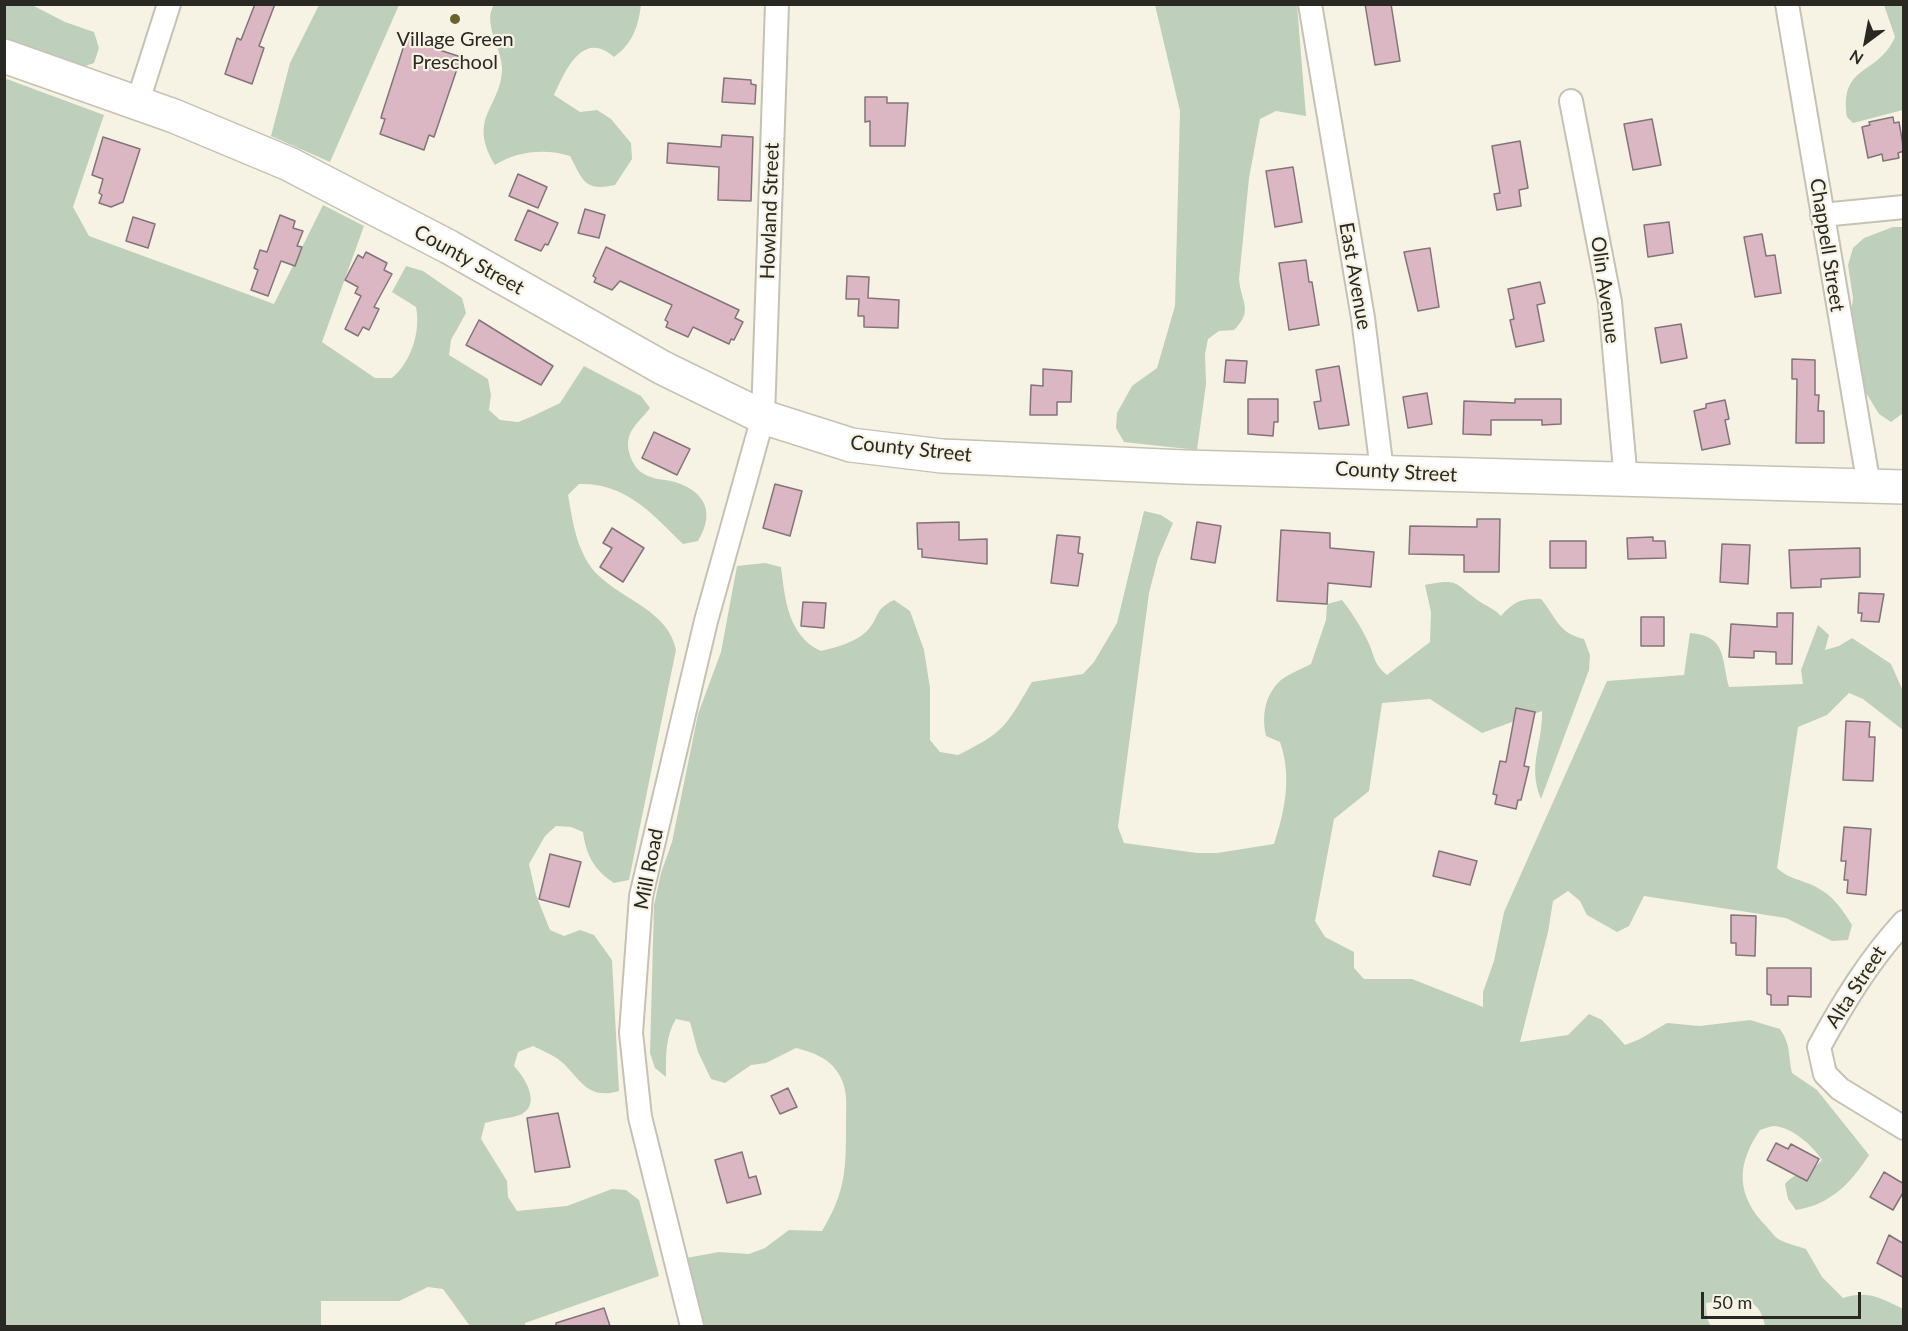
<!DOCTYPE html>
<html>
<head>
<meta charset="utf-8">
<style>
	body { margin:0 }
	#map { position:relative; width:1908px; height:1331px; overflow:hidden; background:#f7f3e4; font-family:Lato,sans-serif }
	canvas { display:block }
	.frame { position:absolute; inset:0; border:6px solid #292822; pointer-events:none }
	.north { position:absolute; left:1836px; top:12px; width:60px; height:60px; -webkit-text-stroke:4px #f7f3e4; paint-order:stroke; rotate:212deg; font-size:16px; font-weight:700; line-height:24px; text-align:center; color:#292822 }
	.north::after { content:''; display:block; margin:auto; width:21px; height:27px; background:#292822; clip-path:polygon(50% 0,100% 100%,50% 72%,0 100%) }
	.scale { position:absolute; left:1701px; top:1292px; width:160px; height:27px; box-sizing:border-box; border:3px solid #292822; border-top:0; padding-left:8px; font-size:18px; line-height:21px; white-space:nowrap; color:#292822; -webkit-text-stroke:4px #f7f3e4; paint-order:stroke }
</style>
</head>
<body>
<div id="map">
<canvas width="1908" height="1331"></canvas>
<div class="frame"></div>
<div class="north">N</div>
<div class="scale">50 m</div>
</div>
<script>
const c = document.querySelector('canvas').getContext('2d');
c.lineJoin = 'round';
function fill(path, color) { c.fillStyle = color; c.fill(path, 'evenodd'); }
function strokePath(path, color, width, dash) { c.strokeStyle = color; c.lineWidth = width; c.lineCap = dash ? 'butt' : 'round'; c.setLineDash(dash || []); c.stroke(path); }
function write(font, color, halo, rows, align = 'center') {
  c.font = font + ' Lato,sans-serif'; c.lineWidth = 4.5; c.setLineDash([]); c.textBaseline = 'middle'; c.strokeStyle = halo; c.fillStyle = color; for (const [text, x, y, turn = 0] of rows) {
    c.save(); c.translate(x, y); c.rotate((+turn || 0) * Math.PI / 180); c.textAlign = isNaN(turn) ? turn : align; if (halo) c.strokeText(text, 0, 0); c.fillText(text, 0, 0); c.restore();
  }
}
fill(new Path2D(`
	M 5,5 L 32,5 L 65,22 L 94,32 L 99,48 L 94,63 L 79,68 L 5,41 Z
	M 319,5 L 399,5 L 330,162 L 271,136 L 290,63 Z
	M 494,5 L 641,5 C 638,27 633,43 614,57 C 583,30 566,69 554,95 L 580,112 L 597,110 L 611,119 L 631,143 L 632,159 L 615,185 C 584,192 583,180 570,156 C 546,148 516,151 495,165 C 466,117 502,107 502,68 C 502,49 482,23 494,5 Z
	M 1155,5 L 1297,5 L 1306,116 L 1276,111 L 1260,119 L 1249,178 L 1239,279 C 1241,303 1254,310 1234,330 L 1219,331 L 1208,339 L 1205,354 L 1206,384 L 1197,450 L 1124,442 L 1116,428 L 1117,413 L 1132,386 L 1157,368 L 1175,306 L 1180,111 Z
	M 1884,5 L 1903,5 L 1903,110 L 1853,123 L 1847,117 C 1839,64 1878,76 1895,37 Z
	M 4,78 L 104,115 L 73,207 L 89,236 L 274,304 L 323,205 L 364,226 L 322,342 L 375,378 L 392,378 C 411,362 421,332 416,307 L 392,292 L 406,266 L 423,271 L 462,298 L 466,313 L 451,340 L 449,355 L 488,379 L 491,395 L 489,410 L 500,420 L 518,422 L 533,416 L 560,403 L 584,366 L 641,396 L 650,408 C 644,416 637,422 632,430 C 628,436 627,445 629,452 C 631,460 636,470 644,474 C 654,480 664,479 675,482 C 706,492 715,513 698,541 L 683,544 C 652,514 627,483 579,484 L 568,495 C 573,523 577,555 599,576 C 624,600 669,612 676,650 L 629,880 L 614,883 C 594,870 586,855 583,832 L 571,827 L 556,826 L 545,836 L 529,864 L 536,895 L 550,930 L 564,936 L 580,930 L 594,935 L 612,960 L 619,1091 C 585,1101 580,1076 558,1059 C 551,1054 541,1050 533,1046 L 518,1052 L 514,1066 C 528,1081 544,1111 513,1117 C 503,1119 495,1120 485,1123 L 481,1139 L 507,1181 L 508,1197 L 517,1211 L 567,1206 L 612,1189 L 626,1190 L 639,1200 L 659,1276 L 525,1323 L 525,1326 L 470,1326 L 443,1289 L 428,1287 L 399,1301 L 321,1301 L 321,1326 L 5,1326 Z
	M 1893,227 L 1903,227 L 1903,413 L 1891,422 L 1879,414 L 1863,388 L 1849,331 L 1853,298 L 1848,265 L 1853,248 L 1864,238 Z
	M 1144,511 L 1161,515 L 1173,523 L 1158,558 L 1149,593 L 1118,827 L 1124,843 L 1197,853 L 1217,853 L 1274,844 C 1285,811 1292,776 1280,742 L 1266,736 C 1262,717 1264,698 1278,683 C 1285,675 1302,669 1311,664 L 1326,620 L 1327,604 L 1342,600 C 1353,614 1363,630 1370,646 C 1375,659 1375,665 1387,675 L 1430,642 L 1431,612 L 1425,585 C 1462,577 1455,586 1482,603 C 1490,608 1493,608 1501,616 C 1513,602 1522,598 1541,599 C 1557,618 1558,633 1584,639 L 1590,655 L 1589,670 L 1541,799 C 1527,765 1543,744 1542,711 L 1482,733 L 1430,699 L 1382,703 L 1369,791 L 1334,819 L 1315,921 L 1325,937 L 1354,952 L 1354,968 L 1364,979 L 1412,979 L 1483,1007 L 1483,992 L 1494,961 L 1504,912 L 1607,681 L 1684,675 L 1690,633 C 1727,636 1721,658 1729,687 L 1803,684 L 1801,670 L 1818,625 L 1829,635 L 1825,650 L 1839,646 L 1852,638 L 1891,664 L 1903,691 L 1903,730 L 1863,699 L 1849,693 L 1827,715 L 1798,727 L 1777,868 C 1787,877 1794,878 1807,883 C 1829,891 1840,905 1852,925 L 1848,940 L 1832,941 L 1786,918 L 1644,896 L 1629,926 L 1617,932 L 1587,915 L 1580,901 L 1568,891 L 1553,901 L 1548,932 L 1520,1042 L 1568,1035 L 1589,1014 L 1602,1020 L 1625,1045 L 1640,1039 L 1667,1023 L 1700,1026 L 1750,1020 L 1780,1029 C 1791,1045 1788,1054 1792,1073 L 1817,1090 L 1869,1155 C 1851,1183 1830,1205 1796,1210 L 1788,1199 L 1785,1184 C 1796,1171 1811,1173 1822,1160 C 1813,1146 1792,1127 1774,1126 C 1770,1126 1764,1129 1760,1130 C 1736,1165 1736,1195 1766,1226 C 1771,1231 1774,1237 1780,1240 C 1788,1244 1798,1246 1806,1249 L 1822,1277 L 1843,1298 C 1868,1290 1881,1298 1903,1309 L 1903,1326 L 1765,1326 C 1759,1292 1734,1299 1706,1303 L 1707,1319 L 1711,1326 L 705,1326 L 686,1258 L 719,1252 L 749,1254 L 765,1248 L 789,1230 L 822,1231 C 846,1191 846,1169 846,1124 C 846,1105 849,1087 836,1070 C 827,1057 811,1052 796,1048 L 766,1063 L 751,1065 L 725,1083 L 711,1079 L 698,1052 L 690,1022 L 676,1019 C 665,1037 666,1056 666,1077 L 655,1068 L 650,1053 L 654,905 L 661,873 L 672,842 L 698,714 L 721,652 L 737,566 L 765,563 L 781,567 C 785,599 788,636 821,651 C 836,647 854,643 866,632 C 880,618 873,610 894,600 L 910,611 L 924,650 L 930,688 L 930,740 L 940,752 L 958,755 C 1005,732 1005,727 1032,682 L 1083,674 L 1094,662 L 1117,623 Z`), '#becfbb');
const building = new Path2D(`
	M 255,4 L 275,4 L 259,46 L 264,48 L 252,84 L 225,74 L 237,38 L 241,40 Z
	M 1365,4 L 1391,4 L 1400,61 L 1375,65 Z
	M 406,39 L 461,57 L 434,137 L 429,135 L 424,150 L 380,134 L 385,119 L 381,118 L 382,114 Z
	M 724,78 L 751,80 L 751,84 L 756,85 L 755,104 L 722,102 Z
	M 865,97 L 887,97 L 887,103 L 908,103 L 905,146 L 870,146 L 870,121 L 865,122 Z
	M 1893,117 L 1894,123 L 1899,122 L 1904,151 L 1898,153 L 1899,158 L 1883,161 L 1882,154 L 1868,158 L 1862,127 L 1870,125 L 1869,122 Z
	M 1652,119 L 1661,165 L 1633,170 L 1624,124 Z
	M 722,135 L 753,137 L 751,201 L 718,200 L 719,167 L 667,163 L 668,143 L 721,147 Z
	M 103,137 L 140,149 L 123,202 L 111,207 L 99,203 L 102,195 L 99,193 L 103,179 L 92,175 Z
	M 1520,141 L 1528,188 L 1519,190 L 1521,206 L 1497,210 L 1494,194 L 1500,193 L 1492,146 Z
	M 1293,167 L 1302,222 L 1275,227 L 1266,171 Z
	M 518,174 L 547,187 L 538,208 L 509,196 Z
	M 585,209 L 605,215 L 599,238 L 578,233 Z
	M 528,210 L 558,223 L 548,245 L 545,244 L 541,251 L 515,240 Z
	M 280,215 L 295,221 L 293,228 L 303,231 L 297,246 L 302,247 L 295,266 L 281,261 L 268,296 L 251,290 L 258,270 L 254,268 L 260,250 L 267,252 Z
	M 133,217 L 155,224 L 148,248 L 126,241 Z
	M 1669,222 L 1673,253 L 1648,257 L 1644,225 Z
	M 1762,234 L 1766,256 L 1775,255 L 1781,293 L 1755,297 L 1744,237 Z
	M 606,247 L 739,310 L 735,318 L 743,322 L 734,340 L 731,339 L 729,344 L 693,327 L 688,337 L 666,327 L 668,322 L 665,320 L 672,305 L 620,281 L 612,290 L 594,282 L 596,278 L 593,276 Z
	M 1430,248 L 1439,307 L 1418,311 L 1404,252 Z
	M 366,252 L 387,263 L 384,270 L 392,274 L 374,307 L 379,309 L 369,330 L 363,327 L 358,336 L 345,329 L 361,296 L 355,293 L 358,287 L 345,280 L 358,255 L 363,258 Z
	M 1306,260 L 1309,282 L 1312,282 L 1319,325 L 1289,330 L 1279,263 Z
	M 847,276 L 869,277 L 868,298 L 899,300 L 898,328 L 864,327 L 864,316 L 858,316 L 859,299 L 846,299 Z
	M 1540,282 L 1545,303 L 1537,305 L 1544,341 L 1516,347 L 1510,320 L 1514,319 L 1508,289 Z
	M 479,320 L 553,366 L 541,385 L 466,345 Z
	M 1681,324 L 1687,358 L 1661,363 L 1655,328 Z
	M 1792,359 L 1815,360 L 1815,395 L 1819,395 L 1818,411 L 1824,411 L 1824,443 L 1796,443 L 1797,379 L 1792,379 Z
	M 1226,360 L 1247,361 L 1245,383 L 1224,382 Z
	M 1339,366 L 1349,425 L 1319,429 L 1314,402 L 1321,401 L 1316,370 Z
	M 1043,369 L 1072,371 L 1071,402 L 1057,402 L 1057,415 L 1030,415 L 1031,385 L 1043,386 Z
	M 1427,393 L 1432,424 L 1408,428 L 1403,397 Z
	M 1248,399 L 1278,399 L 1278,422 L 1274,422 L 1273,436 L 1248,434 Z
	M 1515,399 L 1561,399 L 1561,424 L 1542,425 L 1542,420 L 1491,420 L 1491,435 L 1463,434 L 1464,401 L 1515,403 Z
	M 1725,400 L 1729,419 L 1725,420 L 1730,444 L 1702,450 L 1694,411 L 1706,408 L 1706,404 Z
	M 654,432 L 690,449 L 677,475 L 642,458 Z
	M 775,484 L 802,491 L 790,536 L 763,528 Z
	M 1477,519 L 1500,519 L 1499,572 L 1464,572 L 1464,555 L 1409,554 L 1410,526 L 1477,527 Z
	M 959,522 L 959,540 L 987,539 L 987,564 L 922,557 L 922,549 L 918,549 L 917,523 Z
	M 1197,522 L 1221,526 L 1215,563 L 1191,559 Z
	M 612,528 L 644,548 L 623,582 L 600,567 L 612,548 L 603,543 Z
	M 1281,530 L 1330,533 L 1330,548 L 1374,552 L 1371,587 L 1328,583 L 1327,604 L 1277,601 Z
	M 1057,535 L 1080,537 L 1078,553 L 1083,554 L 1078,586 L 1051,583 Z
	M 1653,537 L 1653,541 L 1665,541 L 1666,558 L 1628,559 L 1627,538 Z
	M 1550,541 L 1586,541 L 1586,568 L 1550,568 Z
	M 1722,544 L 1750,545 L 1748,584 L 1720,582 Z
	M 1860,548 L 1860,577 L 1821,579 L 1821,587 L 1791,588 L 1789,550 Z
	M 1859,593 L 1884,594 L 1879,622 L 1861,621 L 1862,613 L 1858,613 Z
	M 803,602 L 826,603 L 824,628 L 801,626 Z
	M 1777,613 L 1793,613 L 1792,664 L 1776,664 L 1776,652 L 1754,651 L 1754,658 L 1729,657 L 1731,624 L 1777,627 Z
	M 1641,617 L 1664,617 L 1664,646 L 1641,646 Z
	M 1516,708 L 1535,712 L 1524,766 L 1529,767 L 1521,800 L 1518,800 L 1516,809 L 1495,804 L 1497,795 L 1493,794 L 1500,761 L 1506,762 Z
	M 1846,721 L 1870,722 L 1869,737 L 1875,737 L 1873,781 L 1843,780 Z
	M 1844,827 L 1871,829 L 1866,895 L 1847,893 L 1848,880 L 1844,880 L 1846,861 L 1841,861 Z
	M 1439,851 L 1477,861 L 1470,885 L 1433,876 Z
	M 550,854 L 581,862 L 569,907 L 539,899 Z
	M 1731,915 L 1756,916 L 1755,956 L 1736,955 L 1736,943 L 1731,943 Z
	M 1767,968 L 1811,968 L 1811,997 L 1788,996 L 1788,1005 L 1771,1005 L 1771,995 L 1767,994 Z
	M 788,1088 L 797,1107 L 780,1114 L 771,1096 Z
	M 558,1113 L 570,1167 L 535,1172 L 527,1118 Z
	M 1776,1143 L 1788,1149 L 1791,1144 L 1819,1159 L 1807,1181 L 1767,1160 Z
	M 742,1152 L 749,1178 L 756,1176 L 761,1194 L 727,1203 L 715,1160 Z
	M 1884,1172 L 1904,1184 L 1904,1191 L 1893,1210 L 1870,1197 Z
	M 1889,1235 L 1904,1244 L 1904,1278 L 1877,1263 Z
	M 604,1308 L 610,1326 L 556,1326 L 556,1323 Z`);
fill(building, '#dbb6c3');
strokePath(building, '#837479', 1.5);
const street = new Path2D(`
	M 1310,4 L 1363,318 L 1382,471
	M 1787,4 L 1869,486
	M 1571,101 L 1610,302 L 1626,481
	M 137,104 L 169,4
	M 1822,215 L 1904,207
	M 1904,922 C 1869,960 1843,1003 1819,1047 L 1825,1074 L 1840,1089 L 1904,1128
	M 692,1326 L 640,1117 L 631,1033 L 641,896 L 706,621 L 763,417 L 777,4`);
const secondary = new Path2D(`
	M 4,56 L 174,116 L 289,164 L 449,247 L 663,368 L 763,417 L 851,445 L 942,456 L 1184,467 L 1904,487`);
strokePath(street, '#c5c2b3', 26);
strokePath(secondary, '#c5c2b3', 36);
strokePath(street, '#fff', 22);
strokePath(secondary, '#fff', 33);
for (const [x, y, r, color] of [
	[455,19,6,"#68602d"]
]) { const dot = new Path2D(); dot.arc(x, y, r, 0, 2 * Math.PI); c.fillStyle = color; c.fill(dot); strokePath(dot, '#f7f3e4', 2); }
write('20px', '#292822', '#f7f3e4', [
	["Village Green",455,40],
	["Preschool",455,63]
]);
write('20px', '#292822', '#f7f3e4', [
	["Howland Street",770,211,-88],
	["Chappell Street",1827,245,81],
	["County Street",469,260,29],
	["East Avenue",1355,276,80],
	["Olin Avenue",1605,290,82],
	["County Street",911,449,6],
	["County Street",1396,472,3],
	["Mill Road",649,869,-79],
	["Alta Street",1856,987,-57]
]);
</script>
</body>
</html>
